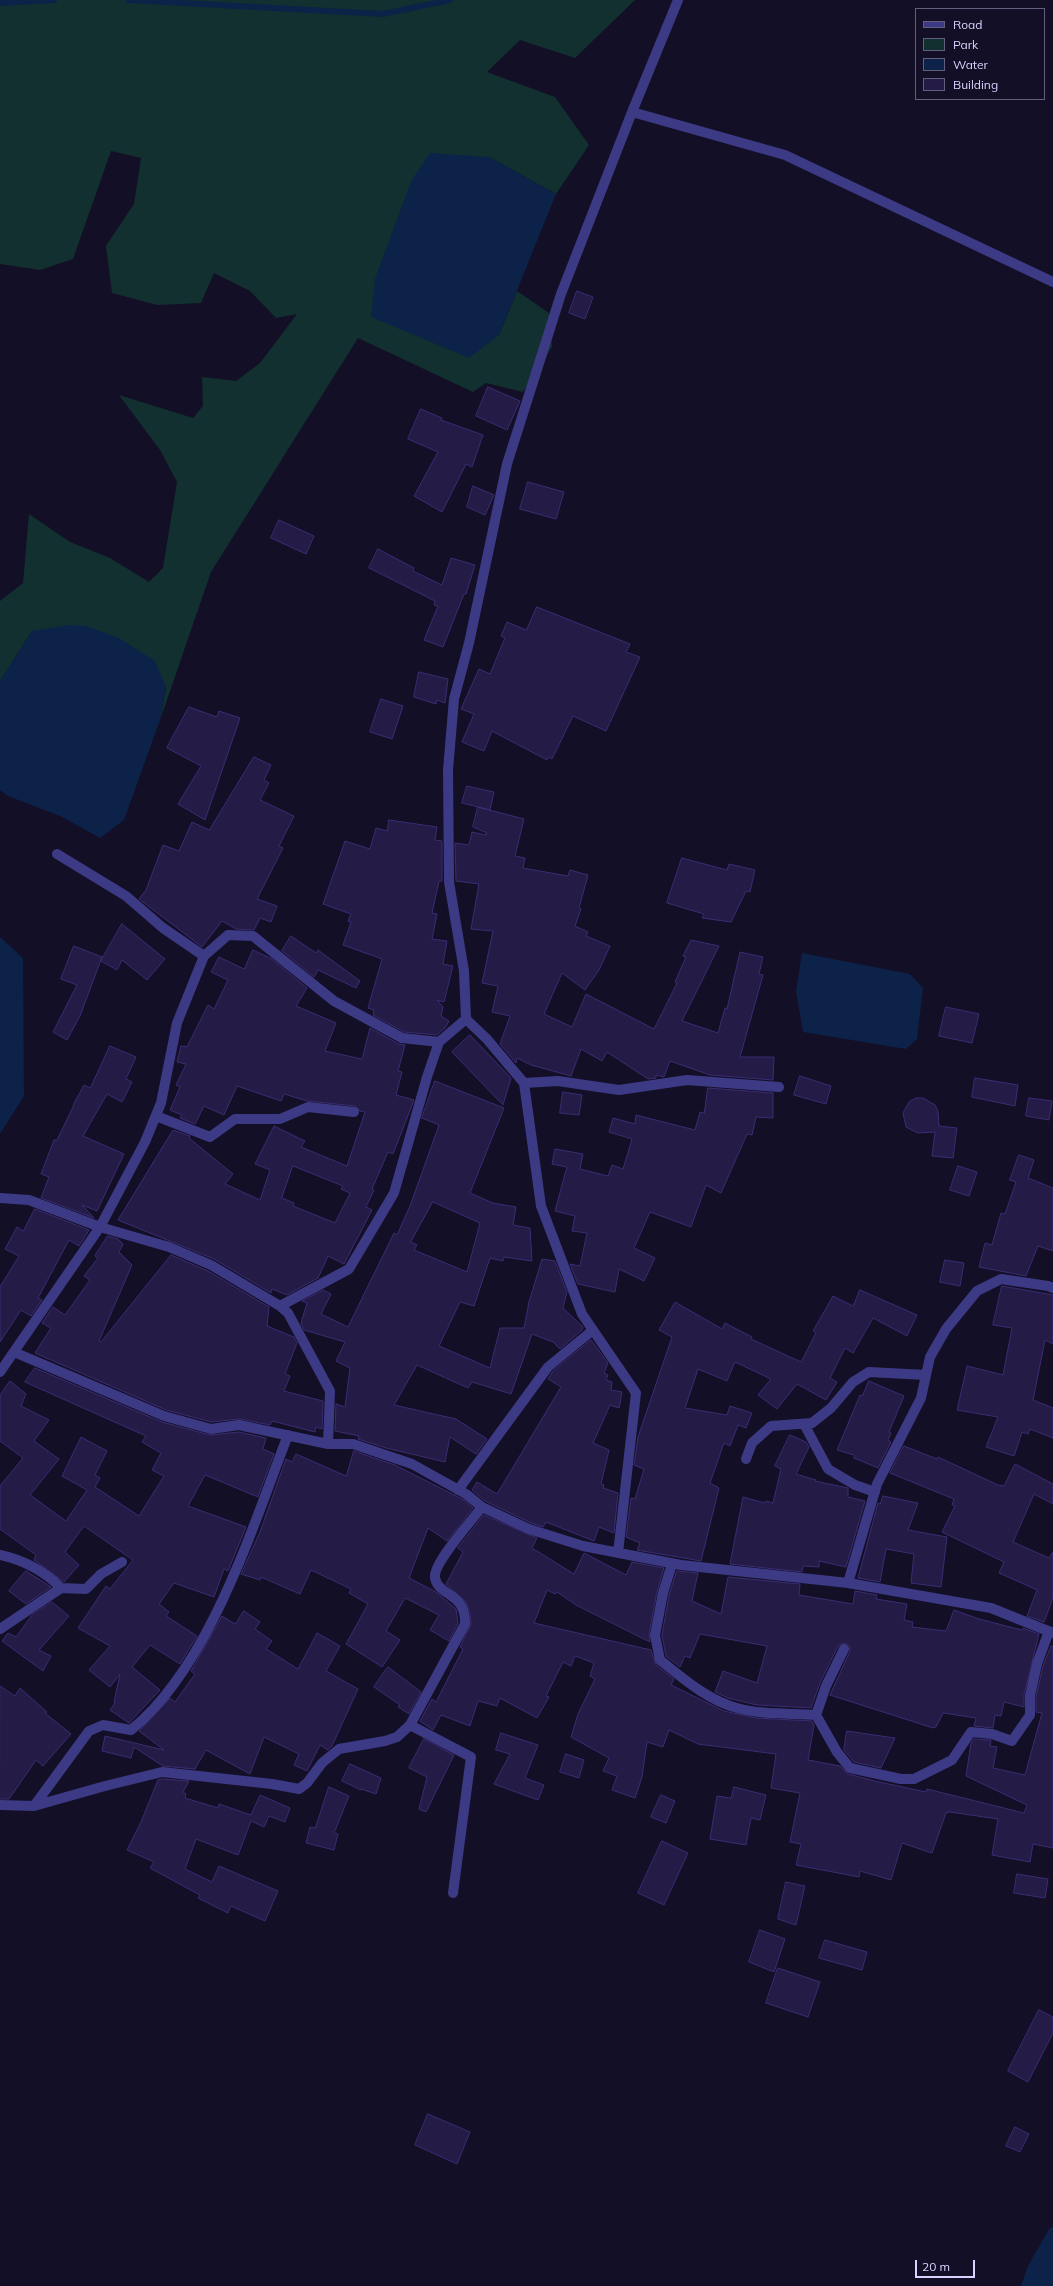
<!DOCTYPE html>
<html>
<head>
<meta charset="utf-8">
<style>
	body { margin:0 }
	#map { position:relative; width:1053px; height:2286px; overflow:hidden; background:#130f26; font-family:Mulish,sans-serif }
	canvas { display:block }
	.legend { position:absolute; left:915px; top:8px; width:130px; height:92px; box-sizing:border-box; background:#130f26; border:1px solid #625e7d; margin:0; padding:5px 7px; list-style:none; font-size:12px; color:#d9d4ff }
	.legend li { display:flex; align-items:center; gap:8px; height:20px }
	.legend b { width:20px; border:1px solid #625e7d }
	.scale { position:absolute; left:915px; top:2260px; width:60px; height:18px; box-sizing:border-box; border:2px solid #d9d4ff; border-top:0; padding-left:5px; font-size:12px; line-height:14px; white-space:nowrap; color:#d9d4ff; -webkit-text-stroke:3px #130f26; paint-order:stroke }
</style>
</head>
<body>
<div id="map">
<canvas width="1053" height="2286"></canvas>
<ul class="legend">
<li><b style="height:5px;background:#3d3a85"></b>Road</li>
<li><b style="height:11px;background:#12302f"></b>Park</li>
<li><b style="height:11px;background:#0c2248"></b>Water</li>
<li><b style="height:11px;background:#241b47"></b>Building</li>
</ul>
<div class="scale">20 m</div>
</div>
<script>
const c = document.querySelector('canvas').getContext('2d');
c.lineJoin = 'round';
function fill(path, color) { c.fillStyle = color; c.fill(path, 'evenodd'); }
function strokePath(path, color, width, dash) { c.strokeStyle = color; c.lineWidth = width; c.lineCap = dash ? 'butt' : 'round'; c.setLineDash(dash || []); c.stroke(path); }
fill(new Path2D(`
	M 0,0 L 635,0 L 575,58 L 520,40 L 487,72 L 555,97 L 589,145 L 556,194 L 489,157 L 499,335 L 517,291 L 549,313 L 552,347 L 523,392 L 486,383 L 473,392 L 358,338 L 211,572 L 160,720 L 166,687 L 32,631 L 0,681 L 0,601 L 23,583 L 29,514 L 70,542 L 110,558 L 149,582 L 163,568 L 177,482 L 160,450 L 119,395 L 193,418 L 203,406 L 202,377 L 236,381 L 260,363 L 297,314 L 276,318 L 250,291 L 214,273 L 201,303 L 157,305 L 112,293 L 106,246 L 134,204 L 141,158 L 111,151 L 73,259 L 40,270 L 0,264 Z`), '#12302f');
fill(new Path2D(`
	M 430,153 L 489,157 L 556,194 L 499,335 L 469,358 L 371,317 L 375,279 L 411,181 Z
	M 68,625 L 86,626 L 119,638 L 155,661 L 166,687 L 160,720 L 124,820 L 100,838 L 60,816 L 8,796 L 0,790 L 0,681 L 32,631 Z
	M 0,937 L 23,958 L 24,1096 L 0,1134 Z
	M 802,953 L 910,974 L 923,988 L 917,1039 L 906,1049 L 803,1032 L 796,991 Z
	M 1053,2227 L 1053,2286 L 1021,2286 L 1028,2266 L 1049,2229 Z`), '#0c2248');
strokePath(new Path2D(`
	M 129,0 L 383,14 L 450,0
	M 0,3 L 54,0`), '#0c2248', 6);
const building = new Path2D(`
	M 577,291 L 593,297 L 585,319 L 569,313 Z
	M 488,387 L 520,401 L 507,430 L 476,416 Z
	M 421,409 L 442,418 L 441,420 L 483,435 L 472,467 L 466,464 L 442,512 L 414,496 L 438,452 L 408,439 Z
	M 528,482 L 564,492 L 556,519 L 520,509 Z
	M 473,486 L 494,495 L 485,515 L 467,507 Z
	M 279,520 L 314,536 L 306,554 L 271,538 Z
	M 378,549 L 414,568 L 413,571 L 442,585 L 451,558 L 475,565 L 466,594 L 464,594 L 443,647 L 424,640 L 438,606 L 434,605 L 435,601 L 369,568 Z
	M 537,607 L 630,644 L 626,652 L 640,657 L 606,731 L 573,716 L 552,759 L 548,757 L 547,760 L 492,731 L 484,751 L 462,742 L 474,714 L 461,709 L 479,669 L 490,674 L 505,638 L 501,636 L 507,622 L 526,630 Z
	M 419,672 L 448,679 L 445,703 L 437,700 L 436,704 L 414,697 Z
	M 381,699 L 403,706 L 392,739 L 370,732 Z
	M 189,707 L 217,717 L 219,711 L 240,718 L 205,820 L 178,804 L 201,766 L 167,748 Z
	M 254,757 L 271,765 L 264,780 L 269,783 L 260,800 L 294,816 L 279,846 L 283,848 L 257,899 L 277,906 L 271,922 L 260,918 L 254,930 L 236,929 L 222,921 L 202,947 L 139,899 L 146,890 L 163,845 L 179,851 L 192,822 L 209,830 Z
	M 467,786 L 494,792 L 490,810 L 462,803 Z
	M 478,807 L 524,819 L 515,856 L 525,858 L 523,868 L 568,876 L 570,870 L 588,875 L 579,908 L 581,909 L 575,926 L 588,932 L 586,936 L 610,946 L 599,970 L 585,990 L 562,973 L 544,1014 L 572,1027 L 586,994 L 654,1029 L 677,983 L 675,982 L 686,957 L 683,956 L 691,940 L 719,946 L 682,1021 L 718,1033 L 725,1008 L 727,1009 L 740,952 L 763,957 L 759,974 L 763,975 L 740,1057 L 774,1057 L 773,1080 L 710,1075 L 670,1061 L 664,1077 L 656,1075 L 656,1078 L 648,1079 L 607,1052 L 602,1061 L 581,1049 L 571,1076 L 531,1065 L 517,1058 L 516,1063 L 500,1044 L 510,1016 L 492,1012 L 498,986 L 482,983 L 493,931 L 471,929 L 479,884 L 456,881 L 455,843 L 469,845 L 472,832 L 486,835 L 487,833 L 473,827 Z
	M 389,820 L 437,827 L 435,840 L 442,841 L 442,881 L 439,881 L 432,913 L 437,914 L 432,939 L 447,941 L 443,964 L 453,966 L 444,1002 L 437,1000 L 443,1007 L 441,1016 L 449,1021 L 445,1028 L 437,1035 L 404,1032 L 373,1015 L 374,1010 L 368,1008 L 382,959 L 343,945 L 351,922 L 348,921 L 351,914 L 323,904 L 345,841 L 370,849 L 376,828 L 387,831 Z
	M 682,858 L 727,870 L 729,864 L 755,870 L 750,892 L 746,891 L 731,922 L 702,918 L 704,914 L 667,903 Z
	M 122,924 L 165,959 L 147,980 L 122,960 L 117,970 L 101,961 Z
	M 291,936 L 316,953 L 318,950 L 360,981 L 356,988 L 318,970 L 314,977 L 282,951 Z
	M 74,946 L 102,957 L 80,1016 L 67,1040 L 53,1032 L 77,985 L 61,979 Z
	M 253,950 L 272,959 L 307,988 L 296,1006 L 336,1023 L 325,1051 L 362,1059 L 370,1028 L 399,1044 L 405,1045 L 398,1071 L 402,1072 L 396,1095 L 414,1100 L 393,1154 L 388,1152 L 372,1189 L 374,1190 L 366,1207 L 372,1210 L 344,1264 L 328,1256 L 318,1278 L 287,1295 L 272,1289 L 271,1293 L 214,1259 L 118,1220 L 173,1130 L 190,1136 L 189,1138 L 195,1143 L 233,1174 L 225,1184 L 260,1200 L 270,1170 L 255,1164 L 274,1126 L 305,1141 L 301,1147 L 347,1166 L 365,1112 L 360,1111 L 355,1106 L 307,1101 L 284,1094 L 281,1101 L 237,1086 L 224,1115 L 204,1106 L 195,1124 L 180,1118 L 182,1115 L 170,1110 L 180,1087 L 176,1085 L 186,1064 L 177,1062 L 181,1046 L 187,1047 L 208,1005 L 214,1009 L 228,980 L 211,972 L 219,957 L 244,969 ZM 293,1166 L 343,1186 L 341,1189 L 350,1193 L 335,1223 L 293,1206 L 294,1203 L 282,1198 Z
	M 946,1007 L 979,1014 L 972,1043 L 939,1036 Z
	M 470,1035 L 511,1078 L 503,1105 L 452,1052 Z
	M 110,1046 L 136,1057 L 126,1079 L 132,1082 L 122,1102 L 107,1094 L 83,1136 L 124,1154 L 97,1211 L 82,1205 L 94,1218 L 41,1198 L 49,1177 L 41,1174 L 54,1140 L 57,1140 L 74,1105 L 73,1105 L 84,1085 L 90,1088 Z
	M 800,1076 L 831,1086 L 826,1104 L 794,1095 Z
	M 975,1078 L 1018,1085 L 1015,1106 L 972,1097 Z
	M 435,1081 L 504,1108 L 470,1193 L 493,1203 L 516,1207 L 513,1225 L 530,1228 L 532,1261 L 504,1257 L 503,1261 L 490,1258 L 474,1306 L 460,1302 L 439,1346 L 490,1368 L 500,1328 L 524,1328 L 529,1302 L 542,1259 L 555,1261 L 567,1292 L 563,1308 L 583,1327 L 582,1330 L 560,1349 L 553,1342 L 532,1334 L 511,1394 L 472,1382 L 468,1388 L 417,1365 L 394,1405 L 456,1419 L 487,1439 L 476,1454 L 450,1437 L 445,1462 L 386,1448 L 358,1439 L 359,1436 L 335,1431 L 336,1404 L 345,1407 L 350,1368 L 336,1361 L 345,1342 L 304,1330 L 301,1323 L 307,1303 L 302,1301 L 323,1290 L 331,1294 L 321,1314 L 348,1327 L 394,1233 L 397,1235 L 410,1206 L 439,1125 L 422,1118 ZM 433,1202 L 480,1223 L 467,1272 L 414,1250 L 417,1245 L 411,1242 Z
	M 708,1088 L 773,1093 L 773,1118 L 756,1117 L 752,1135 L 747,1134 L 721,1193 L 706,1185 L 691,1227 L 650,1212 L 634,1248 L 655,1258 L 644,1281 L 619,1269 L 615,1292 L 578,1284 L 570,1264 L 580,1266 L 587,1233 L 572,1231 L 575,1216 L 555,1211 L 567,1167 L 552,1164 L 555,1149 L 583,1154 L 580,1169 L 608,1176 L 612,1165 L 623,1169 L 632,1139 L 609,1132 L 613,1118 L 635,1124 L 636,1115 L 695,1130 L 700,1112 L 704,1113 Z
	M 563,1092 L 582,1095 L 579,1115 L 560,1113 Z
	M 916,1098 L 923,1098 L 935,1105 L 938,1111 L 939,1126 L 957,1128 L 953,1158 L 932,1156 L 935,1132 L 918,1133 L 906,1127 L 903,1113 L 909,1102 Z
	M 1029,1098 L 1052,1101 L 1049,1120 L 1026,1116 Z
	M 1019,1155 L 1034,1160 L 1028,1178 L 1053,1188 L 1053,1251 L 1038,1246 L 1026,1276 L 979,1267 L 985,1243 L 992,1245 L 1001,1213 L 1005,1214 L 1016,1182 L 1010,1180 Z
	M 958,1166 L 977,1172 L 969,1196 L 950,1190 Z
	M 35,1209 L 89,1230 L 79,1246 L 69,1240 L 38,1298 L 42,1300 L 31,1316 L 21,1310 L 0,1342 L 0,1287 L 19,1256 L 5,1249 L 17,1227 L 23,1231 Z
	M 108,1236 L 118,1239 L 123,1244 L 119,1252 L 132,1265 L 99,1341 L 101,1342 L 171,1255 L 208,1271 L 269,1307 L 267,1326 L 294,1337 L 297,1343 L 285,1374 L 290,1376 L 284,1391 L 323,1401 L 322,1429 L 316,1427 L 315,1432 L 272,1421 L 270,1425 L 240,1419 L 211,1422 L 166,1410 L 35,1353 L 51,1328 L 42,1323 L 53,1307 L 65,1315 L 90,1280 L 84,1276 L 98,1258 L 95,1256 Z
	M 945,1260 L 964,1263 L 960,1286 L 940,1282 Z
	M 1002,1286 L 1053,1295 L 1053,1344 L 1045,1340 L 1033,1400 L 1053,1408 L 1053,1438 L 1030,1429 L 1028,1434 L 1022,1432 L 1014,1456 L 986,1447 L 998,1417 L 957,1410 L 967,1366 L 1003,1375 L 1012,1328 L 993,1325 Z
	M 860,1290 L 917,1315 L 907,1336 L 873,1318 L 853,1353 L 845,1348 L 830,1378 L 837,1382 L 826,1400 L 797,1384 L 777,1409 L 758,1395 L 771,1379 L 735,1362 L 727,1381 L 698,1369 L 685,1408 L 727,1415 L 730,1406 L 752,1413 L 746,1428 L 738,1425 L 730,1446 L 724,1443 L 710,1483 L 719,1488 L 701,1561 L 637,1550 L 640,1543 L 626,1537 L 631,1498 L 635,1499 L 644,1469 L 634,1465 L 638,1437 L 672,1337 L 659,1330 L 675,1302 L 722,1329 L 725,1323 L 752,1337 L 751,1339 L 801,1362 L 816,1333 L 813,1331 L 833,1296 L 853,1306 Z
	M 591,1340 L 608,1363 L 604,1373 L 608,1375 L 606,1380 L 612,1382 L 611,1390 L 622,1392 L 619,1408 L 610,1405 L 593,1443 L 609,1450 L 601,1484 L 604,1485 L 603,1488 L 618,1493 L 614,1533 L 599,1527 L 594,1541 L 546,1522 L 543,1527 L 531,1523 L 485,1501 L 472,1490 L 477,1482 L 497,1494 L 561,1387 L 548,1379 L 553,1371 Z
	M 35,1368 L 162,1422 L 210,1435 L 239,1432 L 266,1438 L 263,1449 L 274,1454 L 258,1497 L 205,1475 L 188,1506 L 246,1527 L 228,1571 L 224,1569 L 214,1597 L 174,1583 L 159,1604 L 169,1612 L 166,1616 L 197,1636 L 180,1664 L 150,1645 L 132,1667 L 160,1690 L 129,1723 L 110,1710 L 115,1703 L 114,1702 L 120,1674 L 110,1687 L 89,1670 L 110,1646 L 78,1628 L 106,1586 L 110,1589 L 133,1560 L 84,1526 L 65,1552 L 79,1565 L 64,1582 L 34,1560 L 36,1555 L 0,1529 L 0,1486 L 23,1458 L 0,1441 L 0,1395 L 10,1381 L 26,1394 L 21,1406 L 49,1420 L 34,1441 L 59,1459 L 30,1495 L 66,1521 L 87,1490 L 62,1476 L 81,1437 L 107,1451 L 95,1475 L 100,1478 L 95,1487 L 139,1516 L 164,1476 L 152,1470 L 161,1453 L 142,1442 L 146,1436 L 25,1382 Z
	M 869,1381 L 904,1396 L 889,1432 L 891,1433 L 888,1440 L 891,1442 L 878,1468 L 854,1458 L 854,1455 L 837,1450 L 860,1395 L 862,1396 Z
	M 790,1435 L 806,1442 L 809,1447 L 796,1474 L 816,1480 L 815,1481 L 848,1488 L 848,1497 L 865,1501 L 846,1567 L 819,1561 L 819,1567 L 803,1566 L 802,1572 L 730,1564 L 743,1497 L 765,1503 L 766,1501 L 773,1503 L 781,1469 L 775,1466 Z
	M 904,1446 L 937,1459 L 938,1457 L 998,1485 L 1004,1486 L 1015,1464 L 1053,1484 L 1053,1504 L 1034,1494 L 1013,1542 L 1049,1558 L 1053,1552 L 1053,1598 L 1044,1622 L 1027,1616 L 1037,1590 L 999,1573 L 1004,1562 L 942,1532 L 955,1506 L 952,1505 L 954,1499 L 890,1473 Z
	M 354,1451 L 395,1465 L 464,1500 L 473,1508 L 447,1541 L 428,1528 L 409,1578 L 436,1592 L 456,1609 L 458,1623 L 449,1641 L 430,1630 L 439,1615 L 405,1598 L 386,1631 L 400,1640 L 382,1667 L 346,1644 L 368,1604 L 349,1593 L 351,1589 L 311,1570 L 300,1594 L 261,1577 L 260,1580 L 241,1574 L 260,1532 L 286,1459 L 292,1462 L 296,1454 L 346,1476 Z
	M 883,1496 L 918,1503 L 908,1530 L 947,1537 L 941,1587 L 911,1583 L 914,1554 L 886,1549 L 880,1582 L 858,1578 L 878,1503 L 880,1504 Z
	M 484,1515 L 537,1538 L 532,1548 L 574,1574 L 584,1553 L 626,1575 L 632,1562 L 664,1568 L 657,1592 L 649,1634 L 650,1642 L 576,1605 L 557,1592 L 555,1594 L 547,1590 L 534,1623 L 651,1650 L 656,1665 L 674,1679 L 671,1685 L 724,1711 L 756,1718 L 812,1721 L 814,1725 L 808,1760 L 840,1766 L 848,1774 L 875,1781 L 926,1792 L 927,1789 L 1024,1813 L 1027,1805 L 966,1776 L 971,1743 L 974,1739 L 991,1740 L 990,1746 L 997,1747 L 993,1768 L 1025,1775 L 1042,1713 L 1036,1712 L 1036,1697 L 1043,1666 L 1051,1646 L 1053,1646 L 1053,1848 L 1033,1844 L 1030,1862 L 992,1855 L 998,1819 L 950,1812 L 946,1813 L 932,1853 L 902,1843 L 891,1880 L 860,1871 L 859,1877 L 796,1865 L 801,1844 L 790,1842 L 800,1793 L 771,1788 L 776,1754 L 698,1744 L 669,1730 L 663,1747 L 647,1742 L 642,1777 L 635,1798 L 612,1790 L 617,1776 L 603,1771 L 609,1758 L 571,1737 L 578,1714 L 595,1679 L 590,1676 L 594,1663 L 575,1656 L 571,1666 L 563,1662 L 546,1696 L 549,1697 L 537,1718 L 500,1698 L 497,1706 L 478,1701 L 470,1726 L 441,1715 L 433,1730 L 420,1721 L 432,1699 L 436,1702 L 463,1649 L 460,1647 L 471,1624 L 470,1612 L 466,1602 L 446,1584 L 463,1552 L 458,1548 Z
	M 26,1571 L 51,1587 L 26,1604 L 9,1591 Z
	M 677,1571 L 698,1573 L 692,1601 L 721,1614 L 728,1577 L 800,1584 L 799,1595 L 853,1604 L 855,1591 L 877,1595 L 876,1599 L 907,1604 L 904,1620 L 913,1622 L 912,1627 L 946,1631 L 954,1610 L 979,1619 L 1022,1630 L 1023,1628 L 1039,1634 L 1024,1695 L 1024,1707 L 1004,1702 L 1001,1716 L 995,1715 L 993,1728 L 974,1726 L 976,1718 L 943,1713 L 936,1727 L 933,1728 L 830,1695 L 850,1651 L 849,1645 L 844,1643 L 838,1646 L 820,1683 L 811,1708 L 757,1705 L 728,1698 L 715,1692 L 723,1671 L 757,1683 L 767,1646 L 700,1634 L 690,1658 L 685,1656 L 680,1667 L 666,1656 L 662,1635 L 669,1595 Z
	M 52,1602 L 69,1616 L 39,1650 L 51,1656 L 43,1671 L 2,1641 L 8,1633 L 16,1637 L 32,1615 Z
	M 244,1611 L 260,1622 L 255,1629 L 272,1641 L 266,1649 L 298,1669 L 317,1633 L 340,1646 L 326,1671 L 358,1689 L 332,1746 L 328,1750 L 320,1745 L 307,1771 L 294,1765 L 299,1754 L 264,1737 L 250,1774 L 206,1750 L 195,1769 L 163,1766 L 134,1747 L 131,1758 L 102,1751 L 105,1736 L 164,1750 L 139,1731 L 170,1698 L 175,1702 L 195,1674 L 191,1671 L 222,1616 L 235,1624 Z
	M 388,1667 L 421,1692 L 409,1714 L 398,1707 L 400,1705 L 374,1687 Z
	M 0,1686 L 15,1696 L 20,1688 L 47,1712 L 45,1713 L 71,1734 L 43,1766 L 36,1760 L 9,1799 L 0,1799 Z
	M 847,1731 L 895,1738 L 881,1768 L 854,1762 L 844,1750 Z
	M 501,1733 L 538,1745 L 525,1778 L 544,1785 L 538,1800 L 494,1784 L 510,1754 L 496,1750 Z
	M 424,1739 L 454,1755 L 426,1812 L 419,1809 L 427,1777 L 409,1768 Z
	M 566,1754 L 584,1760 L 579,1778 L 560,1772 Z
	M 350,1764 L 381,1778 L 376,1794 L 361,1789 L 361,1790 L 342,1781 Z
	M 162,1779 L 189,1781 L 183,1792 L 186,1794 L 185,1798 L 218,1808 L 219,1804 L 251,1815 L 260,1795 L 290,1808 L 285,1822 L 269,1816 L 264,1827 L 251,1821 L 238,1855 L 196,1839 L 185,1869 L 212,1882 L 219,1866 L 278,1891 L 265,1921 L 231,1906 L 228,1913 L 198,1898 L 200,1895 L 150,1868 L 154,1862 L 127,1850 L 141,1822 L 158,1780 Z
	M 329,1787 L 349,1796 L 334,1833 L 338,1834 L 334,1850 L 306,1843 L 310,1827 L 315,1828 Z
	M 734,1787 L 766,1795 L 760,1820 L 751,1818 L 746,1845 L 710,1839 L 717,1796 L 731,1798 Z
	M 661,1795 L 675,1801 L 666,1823 L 651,1817 Z
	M 662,1841 L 688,1853 L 664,1905 L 638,1893 Z
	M 1017,1874 L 1048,1879 L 1045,1898 L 1014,1893 Z
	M 786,1882 L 805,1886 L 796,1925 L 778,1919 Z
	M 760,1930 L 785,1939 L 774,1972 L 749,1962 Z
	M 825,1940 L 867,1952 L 862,1970 L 819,1958 Z
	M 778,1968 L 820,1982 L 808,2017 L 766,2003 Z
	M 1039,2010 L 1053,2017 L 1053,2033 L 1028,2082 L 1008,2071 Z
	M 428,2114 L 470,2132 L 457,2164 L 415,2145 Z
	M 1015,2127 L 1029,2134 L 1020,2152 L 1006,2146 Z`);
fill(building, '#241b47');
strokePath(building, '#3b2d73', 1);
strokePath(new Path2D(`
	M 632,112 L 785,155 L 1053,282
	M 57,854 L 126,896 L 163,928 L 204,956 L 228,935 L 253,936 L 334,1001 L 402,1038 L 439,1042 L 466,1019
	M 524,1083 L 558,1081 L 619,1090 L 687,1080 L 779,1087
	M 156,1116 L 210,1137 L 235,1119 L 280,1119 L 308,1107 L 354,1112
	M 0,1198 L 29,1200 L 100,1227 L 169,1247 L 211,1265 L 280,1306 L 288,1313 L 330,1391 L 328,1444
	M 280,1306 L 349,1269 L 394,1193 L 427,1077 L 439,1042
	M 14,1352 L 164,1416 L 211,1429 L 239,1425 L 328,1444 L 353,1444 L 412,1464 L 466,1494 L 482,1507 L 529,1529 L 583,1546 L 681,1565 L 848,1583 L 991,1608 L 1053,1633
	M 0,1372 L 100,1227 L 145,1142 L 161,1103 L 177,1023 L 204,956
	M 804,1424 L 828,1469 L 855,1485 L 875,1492
	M 746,1459 L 752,1443 L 771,1426 L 812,1423 L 831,1408 L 853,1382 L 869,1372 L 926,1375
	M 458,1490 L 548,1367 L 593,1330
	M 618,1553 L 636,1393 L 582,1314 L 541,1206 L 524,1083 L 486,1038 L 466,1019 L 464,971 L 449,882 L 448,770 L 454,699 L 469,643 L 507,464 L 561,294 L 632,112 L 678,0
	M 0,1555 C 23,1560 44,1571 61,1588
	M 672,1564 L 663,1593 L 655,1635 L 660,1660 C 683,1678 707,1700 737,1708 C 762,1715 790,1713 816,1715 L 837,1752 L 850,1768 L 901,1779 L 914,1779 L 952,1760 L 971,1732 L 992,1734 L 1012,1741 L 1030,1715 L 1030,1696 L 1037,1664 L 1049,1631
	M 848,1583 L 877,1484 L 921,1398 L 930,1357 L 946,1329 L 977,1291 L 1001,1279 L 1048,1286 L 1053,1288
	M 0,1629 L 61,1588 L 86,1589 L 101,1574 L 122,1562
	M 816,1715 L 826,1686 L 844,1649
	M 410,1725 L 471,1757 L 453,1893
	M 0,1805 L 34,1806 L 105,1786 L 162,1772 L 272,1784 L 299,1789 L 307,1783 L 322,1763 L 339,1749 L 385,1741 L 397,1737 L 410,1725 L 465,1624 C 466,1592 439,1597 435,1578 C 432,1564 473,1519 482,1507
	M 34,1806 L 89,1731 L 103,1725 L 131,1730 C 210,1666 252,1528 288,1435`), '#3d3a85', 10);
</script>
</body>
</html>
